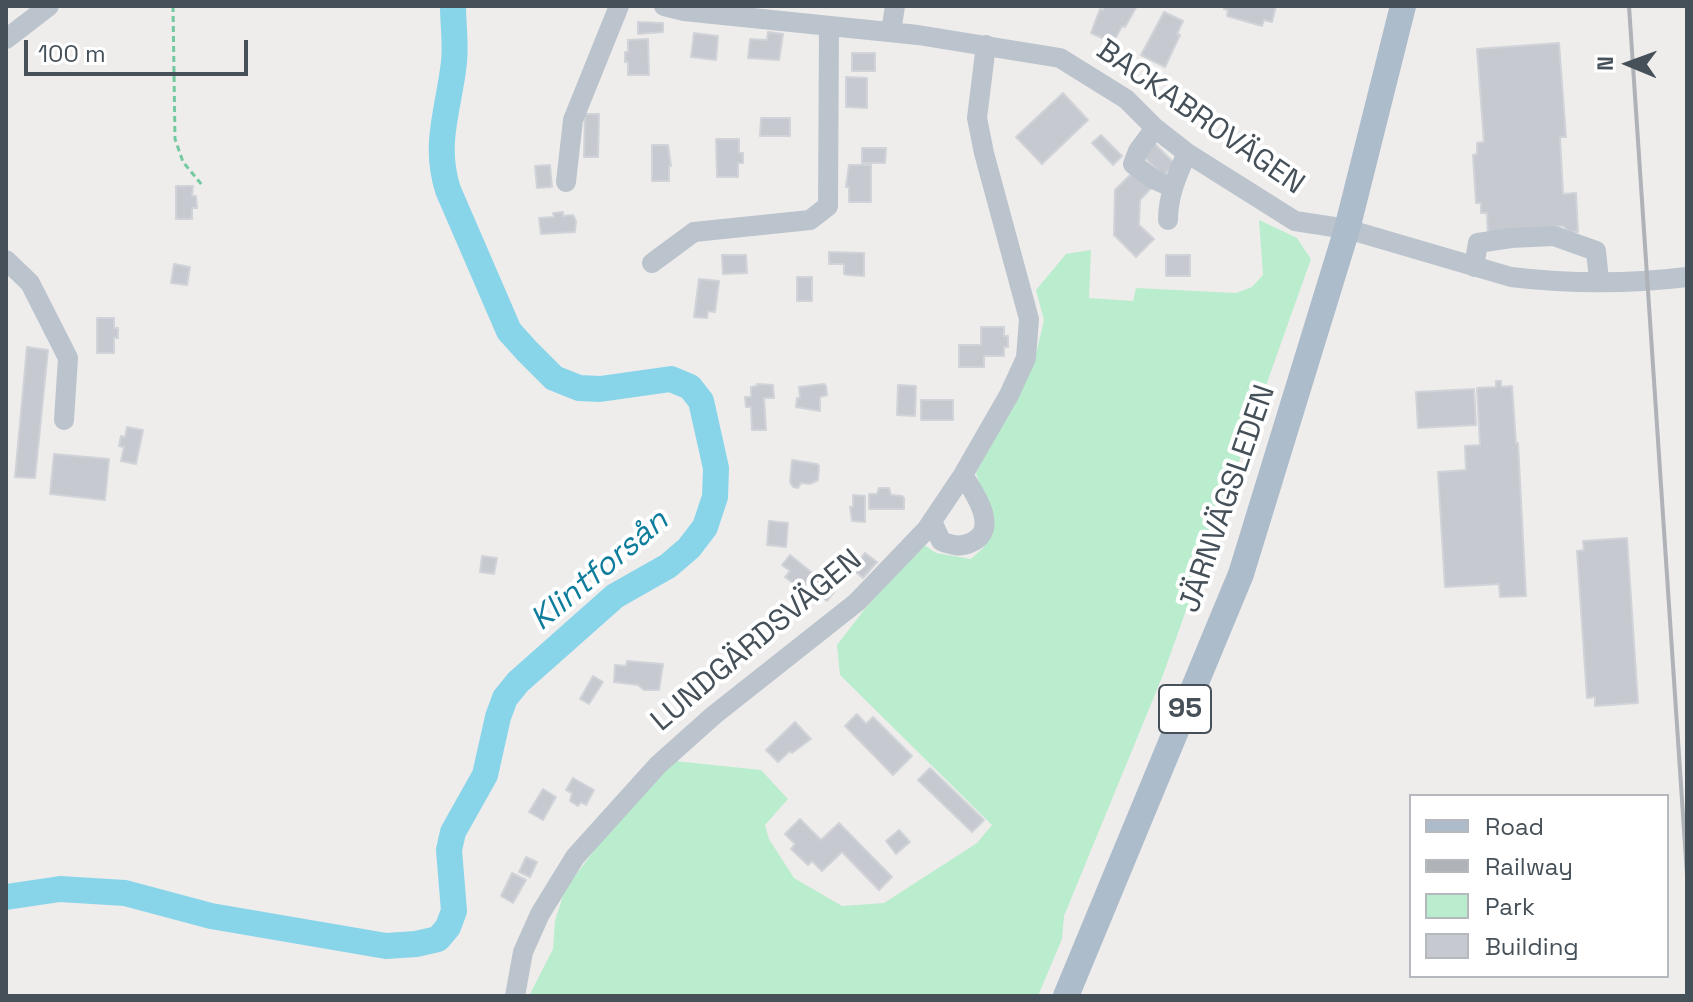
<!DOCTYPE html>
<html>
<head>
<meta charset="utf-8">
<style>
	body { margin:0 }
	#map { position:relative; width:1693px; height:1002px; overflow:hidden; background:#efecec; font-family:"Space Grotesk",sans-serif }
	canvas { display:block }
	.frame { position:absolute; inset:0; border:8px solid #455059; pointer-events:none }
	.legend { position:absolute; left:1409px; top:794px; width:260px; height:184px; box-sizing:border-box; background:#fff; border:2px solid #b5b9bd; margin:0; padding:10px 14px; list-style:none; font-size:24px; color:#455059 }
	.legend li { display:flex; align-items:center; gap:16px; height:40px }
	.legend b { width:40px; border:2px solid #b5b9bd }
	.north { position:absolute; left:1589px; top:24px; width:80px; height:80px; -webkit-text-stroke:6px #fff; paint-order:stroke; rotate:271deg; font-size:22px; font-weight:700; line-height:32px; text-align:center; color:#455059 }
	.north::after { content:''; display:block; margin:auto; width:28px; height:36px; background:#455059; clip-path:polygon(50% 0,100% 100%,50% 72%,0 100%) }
	.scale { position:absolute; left:24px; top:40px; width:224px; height:36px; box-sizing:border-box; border:4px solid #455059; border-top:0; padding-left:10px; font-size:24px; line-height:28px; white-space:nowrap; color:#455059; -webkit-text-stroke:6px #fff; paint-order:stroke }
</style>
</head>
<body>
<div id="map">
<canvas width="1693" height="1002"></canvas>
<div class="frame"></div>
<ul class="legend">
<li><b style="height:10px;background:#acbccb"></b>Road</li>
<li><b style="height:10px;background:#afb2b7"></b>Railway</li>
<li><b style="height:22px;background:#baedce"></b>Park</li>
<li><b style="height:22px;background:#c6c9cf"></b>Building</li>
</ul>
<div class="north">N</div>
<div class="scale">100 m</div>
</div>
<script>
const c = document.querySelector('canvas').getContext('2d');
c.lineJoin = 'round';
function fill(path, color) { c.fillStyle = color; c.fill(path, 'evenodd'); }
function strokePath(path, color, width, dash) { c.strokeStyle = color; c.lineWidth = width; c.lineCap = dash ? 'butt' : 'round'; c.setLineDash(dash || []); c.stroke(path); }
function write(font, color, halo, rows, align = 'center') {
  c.font = font + ' "Space Grotesk",sans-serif'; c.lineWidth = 8; c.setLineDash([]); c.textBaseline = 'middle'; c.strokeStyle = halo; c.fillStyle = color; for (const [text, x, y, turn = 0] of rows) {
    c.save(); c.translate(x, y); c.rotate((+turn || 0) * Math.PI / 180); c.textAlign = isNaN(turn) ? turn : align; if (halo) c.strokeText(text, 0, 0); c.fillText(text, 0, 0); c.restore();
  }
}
fill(new Path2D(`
	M 1259,220 L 1297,238 L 1311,259 L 1163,675 L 1064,916 L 1062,939 L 1038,996 L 529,996 L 553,949 L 555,921 L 565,889 L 609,831 L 675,761 L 761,770 L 788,799 L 765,825 L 769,839 L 794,878 L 842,906 L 884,903 L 977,843 L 992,825 L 840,675 L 837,645 L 864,610 L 923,544 L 936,553 L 971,559 L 983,548 L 994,527 L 976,473 L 1034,362 L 1044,320 L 1036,290 L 1066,254 L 1091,250 L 1089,298 L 1133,301 L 1136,288 L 1236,293 L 1252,287 L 1263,275 Z`), '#baedce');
strokePath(new Path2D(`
	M 6,897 L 60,889 L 125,893 L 211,916 L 386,946 L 416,944 L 438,939 L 448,927 L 454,911 L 449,850 L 453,832 L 485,775 L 498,717 L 505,698 L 518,682 L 615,596 L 668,566 L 689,548 L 705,527 L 715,497 L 716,468 L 701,401 L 690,387 L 671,379 L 600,389 L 579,388 L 554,378 L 527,351 L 509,331 L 448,190 C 433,143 449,109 454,62 C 456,44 453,24 453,6`), '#88d5ea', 26);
const building = new Path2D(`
	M 1105,6 L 1137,6 L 1125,27 L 1122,26 L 1113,43 L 1091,33 L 1100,9 L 1103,10 Z
	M 1224,6 L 1276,6 L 1272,22 L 1264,20 L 1262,26 L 1227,16 L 1228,10 L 1224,9 Z
	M 1164,12 L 1183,21 L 1177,34 L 1180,35 L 1165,67 L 1141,55 Z
	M 638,22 L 663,23 L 663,32 L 638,34 Z
	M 768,32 L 783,34 L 779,60 L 748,58 L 750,39 L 767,40 Z
	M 694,33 L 718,36 L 716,60 L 691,57 Z
	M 648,39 L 649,75 L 628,75 L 628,62 L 625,62 L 625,52 L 628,52 L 628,40 Z
	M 1559,43 L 1566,137 L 1560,137 L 1563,194 L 1576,193 L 1578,232 L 1569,232 L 1563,226 L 1526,229 L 1488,237 L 1487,213 L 1481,213 L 1481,203 L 1476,203 L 1473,155 L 1477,154 L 1477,143 L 1484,142 L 1477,49 Z
	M 852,53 L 875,53 L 875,71 L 852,71 Z
	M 846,77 L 867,78 L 867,108 L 846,107 Z
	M 1063,93 L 1088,120 L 1042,164 L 1016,137 Z
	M 585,114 L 599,114 L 598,157 L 584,157 Z
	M 761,118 L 790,118 L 790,136 L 760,136 Z
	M 1101,135 L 1122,156 L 1113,165 L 1092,143 Z
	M 716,139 L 739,139 L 739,153 L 743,153 L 743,163 L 738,163 L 738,177 L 717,177 Z
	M 1154,143 L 1175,164 L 1163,176 L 1142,155 Z
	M 652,145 L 668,145 L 671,166 L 669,166 L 669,181 L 652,181 Z
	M 862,148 L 886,148 L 885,163 L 862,163 Z
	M 550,165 L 552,187 L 537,188 L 535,166 Z
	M 849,165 L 871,165 L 871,202 L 849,202 L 849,187 L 846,187 Z
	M 1137,168 L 1154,185 L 1140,200 L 1139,225 L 1154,239 L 1136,257 L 1114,235 L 1115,190 Z
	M 176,186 L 193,186 L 192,196 L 196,196 L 197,208 L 192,208 L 192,219 L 176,219 Z
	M 563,212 L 563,216 L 573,215 L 576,221 L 575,232 L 541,234 L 539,218 L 554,217 L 553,213 Z
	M 829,252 L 864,253 L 864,276 L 848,275 L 844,274 L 844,264 L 829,264 Z
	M 722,255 L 746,255 L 747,273 L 723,274 Z
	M 1166,255 L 1190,255 L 1190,276 L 1166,276 Z
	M 174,264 L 190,267 L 187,285 L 171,283 Z
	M 797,277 L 812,277 L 812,301 L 797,301 Z
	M 699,279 L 719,281 L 715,312 L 708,311 L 707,318 L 694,317 Z
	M 97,318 L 114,318 L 114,328 L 118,328 L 118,338 L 114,338 L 114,353 L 97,353 Z
	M 981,327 L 1004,327 L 1004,336 L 1008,336 L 1008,347 L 1004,347 L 1004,356 L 984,356 L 984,367 L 959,367 L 959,345 L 981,345 Z
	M 27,347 L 48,350 L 35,478 L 15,477 Z
	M 1496,381 L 1501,381 L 1501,387 L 1512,386 L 1516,443 L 1518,443 L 1526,596 L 1500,597 L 1499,584 L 1445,587 L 1438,472 L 1466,470 L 1465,446 L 1480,445 L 1477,388 L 1496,387 Z
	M 757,384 L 773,385 L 774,398 L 764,398 L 766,430 L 752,430 L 751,407 L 746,407 L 745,397 L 751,397 L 751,387 L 757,386 Z
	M 824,384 L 826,386 L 827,395 L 820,397 L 820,411 L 796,407 L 797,398 L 800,398 L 799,387 Z
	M 898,385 L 916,386 L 915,416 L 897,415 Z
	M 1474,389 L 1476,425 L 1418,428 L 1416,392 Z
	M 921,400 L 953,400 L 953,420 L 921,420 Z
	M 127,427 L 143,430 L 136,464 L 121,461 L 124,447 L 119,446 L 121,436 L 125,437 Z
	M 54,454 L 109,459 L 105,500 L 50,494 Z
	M 792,460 L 817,464 L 819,466 L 818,480 L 810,484 L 801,483 L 798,488 L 793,487 L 790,482 Z
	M 879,488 L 889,488 L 891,495 L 902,496 L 904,498 L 904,509 L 869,509 L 869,494 L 877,494 Z
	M 853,495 L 865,496 L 865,522 L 852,521 L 850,507 L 853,507 Z
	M 769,521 L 788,523 L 786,547 L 767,545 Z
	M 1627,538 L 1638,703 L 1595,706 L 1595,697 L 1587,698 L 1577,551 L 1584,550 L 1583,541 Z
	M 865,553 L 877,562 L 863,578 L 852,569 Z
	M 790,555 L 835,591 L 827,601 L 802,581 L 797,586 L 785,577 L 790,571 L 782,565 Z
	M 482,556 L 497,558 L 494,574 L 480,572 Z
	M 627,661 L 663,664 L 659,690 L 644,690 L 638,685 L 614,682 L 615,665 L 626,666 Z
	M 593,676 L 603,682 L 589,704 L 580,699 Z
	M 857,714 L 866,724 L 873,717 L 912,756 L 893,775 L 845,726 Z
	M 795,722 L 811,739 L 792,753 L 790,751 L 778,762 L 766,750 Z
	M 930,768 L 984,820 L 972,832 L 918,780 Z
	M 573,778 L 594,790 L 586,805 L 581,802 L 578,806 L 570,801 L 572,793 L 566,790 Z
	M 543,789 L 556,797 L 543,820 L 529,812 Z
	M 800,819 L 821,840 L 839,823 L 892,877 L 879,890 L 842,852 L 822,871 L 812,861 L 808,865 L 791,849 L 795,844 L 785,834 Z
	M 899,830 L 910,842 L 896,854 L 886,841 Z
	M 526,857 L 537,862 L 530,877 L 519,872 Z
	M 512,873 L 526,880 L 513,903 L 501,896 Z`);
fill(building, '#c6c9cf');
strokePath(building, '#d0d3d8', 2);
strokePath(new Path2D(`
	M 173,6 L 175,139 L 183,162 L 202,185`), '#73caa0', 3, [6, 4]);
strokePath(new Path2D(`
	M 664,6 L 684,11 L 918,35 L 1060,58 L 1126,99 L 1155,128 L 1187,153 L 1295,221 L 1347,229 L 1511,277 C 1569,284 1630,284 1687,277
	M 891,32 L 895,6
	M 6,39 L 49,6
	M 1155,128 L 1138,151 L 1133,164 L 1153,179 L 1173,188
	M 566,182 L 573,120 L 619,6
	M 1168,220 C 1168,196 1177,175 1187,153
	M 6,260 L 30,283 L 68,358 L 64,420
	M 652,263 L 694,232 L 810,220 L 828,206 L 829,27
	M 1474,267 L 1478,243 L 1511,238 L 1554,236 L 1596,251 L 1599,280
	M 932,521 L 941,541 C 951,545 961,548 972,542 C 1000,529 974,492 963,475
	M 515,996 L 523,952 L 540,914 L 575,857 L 658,765 L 714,715 L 857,602 L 926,530 L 963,475 L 1009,395 L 1026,358 L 1029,319 L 984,153 L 977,118 L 986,45`), '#bbc4cc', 20);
strokePath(new Path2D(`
	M 1066,996 L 1241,574 L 1347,229 L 1403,6`), '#acbccb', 26);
strokePath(new Path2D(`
	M 1629,6 L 1687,875`), '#afb2b7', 4);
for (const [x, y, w] of [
	[1185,709,52]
]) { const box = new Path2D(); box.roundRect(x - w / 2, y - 24, w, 48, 6); c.fillStyle = '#fff'; c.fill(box); strokePath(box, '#455059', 2); }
write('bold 28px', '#455059', null, [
	["95",1185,709]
]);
write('30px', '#455059', '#fff', [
	["BACKABROVÄGEN",1200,118,35],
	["JÄRNVÄGSLEDEN",1228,499,-71],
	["LUNDGÄRDSVÄGEN",757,641,-40]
]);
write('italic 32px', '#0e7d9c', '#fff', [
	["Klintforsån",600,571,-40]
]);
</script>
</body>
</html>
